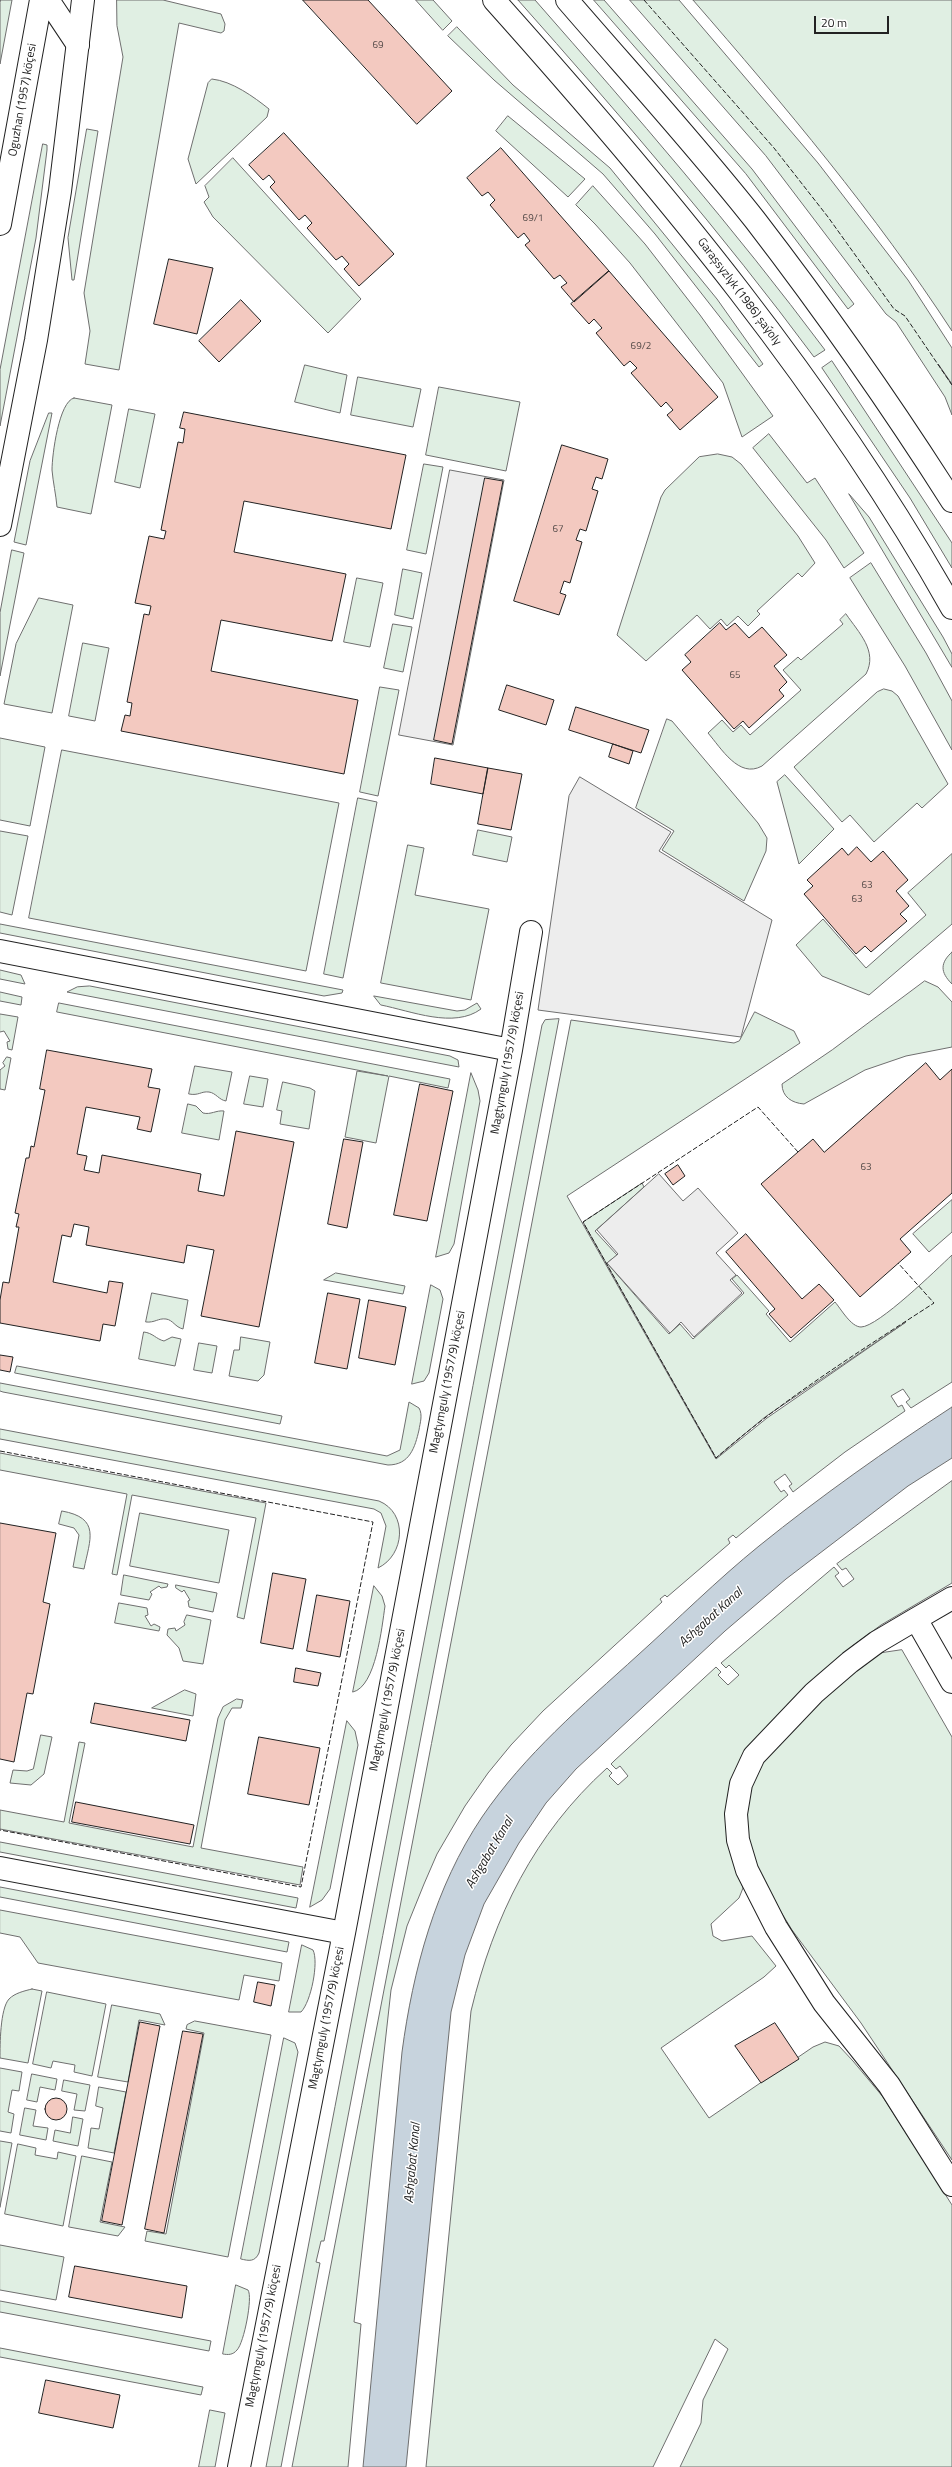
<!DOCTYPE html>
<html>
<head>
<meta charset="utf-8">
<style>
	body { margin:0 }
	#map { position:relative; width:952px; height:2467px; overflow:hidden; background:#fff; font-family:"Titillium Web",sans-serif }
	canvas { display:block }
	.scale { position:absolute; left:814px; top:16px; width:75px; height:18px; box-sizing:border-box; border:2px solid #222; border-top:0; padding-left:5px; font-size:12px; line-height:14px; white-space:nowrap; color:#222; -webkit-text-stroke:3px #fff; paint-order:stroke }
</style>
</head>
<body>
<div id="map">
<canvas width="952" height="2467"></canvas>
<div class="scale">20 m</div>
</div>
<script>
const c = document.querySelector('canvas').getContext('2d');
c.lineJoin = 'round';
function fill(path, color) { c.fillStyle = color; c.fill(path, 'evenodd'); }
function strokePath(path, color, width, dash) { c.strokeStyle = color; c.lineWidth = width; c.lineCap = dash ? 'butt' : 'round'; c.setLineDash(dash || []); c.stroke(path); }
function write(font, color, halo, rows, align = 'center') {
  c.font = font + ' "Titillium Web",sans-serif'; c.lineWidth = 3; c.setLineDash([]); c.textBaseline = 'middle'; c.strokeStyle = halo; c.fillStyle = color; for (const [text, x, y, turn = 0] of rows) {
    c.save(); c.translate(x, y); c.rotate((+turn || 0) * Math.PI / 180); c.textAlign = isNaN(turn) ? turn : align; if (halo) c.strokeText(text, 0, 0); c.fillText(text, 0, 0); c.restore();
  }
}
const green = new Path2D(`
	M 1,0 L 12,0 L 0,64 L 0,3 Z
	M 117,0 L 163,0 L 221,14 L 225,24 L 224,31 L 221,33 L 179,23 L 119,370 L 85,364 L 90,331 L 84,293 L 123,57 L 117,26 Z
	M 416,0 L 433,0 L 452,21 L 443,30 Z
	M 518,0 L 535,0 C 635,114 734,228 825,350 L 814,357 C 722,233 621,116 518,0 Z
	M 594,0 L 604,0 L 752,169 L 854,304 L 848,309 L 746,174 Z
	M 630,0 L 679,0 L 818,163 L 908,280 L 952,348 L 952,384 L 938,364 L 952,385 L 952,415 L 945,397 L 896,322 L 886,314 L 766,156 Z
	M 693,0 L 952,0 L 952,331 C 875,213 785,106 693,0 Z
	M 457,27 L 513,85 L 610,168 L 717,299 L 763,364 L 759,367 L 655,234 L 603,174 L 494,80 L 448,36 Z
	M 212,79 C 232,81 254,97 269,109 L 267,117 L 196,184 L 188,159 L 208,83 Z
	M 508,116 L 585,179 L 568,197 L 496,131 Z
	M 87,129 L 98,131 L 74,280 L 72,280 L 68,238 Z
	M 43,144 L 47,145 L 47,150 L 36,238 L 0,426 L 0,370 Z
	M 233,158 L 361,299 L 328,333 L 213,217 L 204,202 L 209,197 L 205,186 Z
	M 593,186 L 645,244 L 700,315 L 773,416 L 742,437 L 723,383 L 630,263 L 595,224 L 576,205 Z
	M 832,361 L 952,543 L 952,568 L 910,498 L 822,368 Z
	M 305,365 L 347,375 L 340,413 L 295,402 Z
	M 358,377 L 421,389 L 413,427 L 351,415 Z
	M 439,387 L 520,402 L 506,471 L 426,455 Z
	M 74,398 L 112,405 L 91,514 L 57,507 C 56,495 53,482 52,470 C 52,455 59,401 74,398 Z
	M 129,409 L 155,414 L 140,488 L 115,482 Z
	M 49,413 L 52,413 L 26,545 L 14,542 L 30,461 Z
	M 769,434 L 807,483 L 815,478 L 864,553 L 844,568 L 826,540 L 753,448 Z
	M 718,454 L 732,457 L 741,464 L 798,536 L 815,563 L 802,577 L 798,573 L 757,611 L 760,614 L 748,626 L 738,616 L 727,626 L 721,619 L 710,629 L 697,615 L 646,661 L 617,635 L 661,497 L 665,490 L 699,457 Z
	M 424,464 L 443,467 L 426,554 L 407,550 Z
	M 849,494 L 869,517 L 943,637 L 952,654 L 952,667 Z
	M 12,550 L 24,553 L 0,676 L 0,613 Z
	M 871,563 L 926,653 L 952,701 L 952,750 L 905,666 L 850,578 Z
	M 403,569 L 422,573 L 413,619 L 395,615 Z
	M 357,578 L 383,583 L 370,647 L 344,642 Z
	M 39,598 L 73,605 L 52,713 L 4,704 L 16,644 Z
	M 846,614 C 859,633 878,651 866,674 L 762,766 C 739,779 721,748 708,733 L 722,720 L 733,732 L 741,725 L 750,735 L 801,690 L 783,670 L 798,657 L 801,660 L 843,624 L 840,620 Z
	M 393,624 L 412,627 L 403,672 L 384,668 Z
	M 83,643 L 109,648 L 95,721 L 69,716 Z
	M 380,687 L 399,690 L 378,796 L 360,792 Z
	M 884,689 L 892,691 L 898,696 L 948,784 L 922,808 L 917,803 L 874,842 L 850,815 L 842,822 L 794,767 L 877,692 Z
	M 667,719 L 672,721 L 758,823 L 767,838 L 766,851 L 744,901 L 662,850 L 674,831 L 636,808 Z
	M 0,738 L 45,747 L 30,826 L 0,820 Z
	M 62,750 L 339,803 L 306,971 L 29,918 Z
	M 785,775 L 834,829 L 799,864 L 777,782 Z
	M 358,798 L 377,802 L 343,978 L 324,974 Z
	M 478,830 L 512,837 L 507,862 L 473,855 Z
	M 0,831 L 28,836 L 12,915 L 0,912 Z
	M 408,845 L 424,848 L 415,895 L 489,909 L 471,1000 L 381,983 Z
	M 952,854 L 952,924 L 869,995 L 822,976 L 796,945 L 823,919 L 866,968 L 926,915 L 908,893 Z
	M 0,924 L 343,990 L 342,993 L 324,996 L 0,933 Z
	M 952,952 L 952,984 C 940,972 940,963 952,952 Z
	M 0,970 L 21,975 L 25,984 L 0,979 Z
	M 925,981 L 938,987 L 952,1002 L 952,1047 L 906,1056 L 865,1070 L 804,1104 C 792,1103 782,1097 782,1084 L 832,1050 Z
	M 90,986 L 450,1056 L 458,1060 L 459,1067 L 67,992 L 77,987 Z
	M 0,992 L 22,997 L 21,1005 L 0,1001 Z
	M 374,996 L 457,1011 L 465,1010 L 477,1003 L 481,1009 C 454,1029 411,1011 381,1005 Z
	M 59,1003 L 450,1079 L 448,1088 L 389,1076 L 376,1143 L 345,1137 L 357,1071 L 388,1076 L 57,1012 Z
	M 755,1012 L 794,1031 L 800,1043 L 567,1196 L 716,1459 L 767,1418 L 906,1322 L 765,1417 L 716,1458 L 583,1222 L 642,1183 L 644,1187 L 595,1231 L 617,1255 L 607,1263 L 669,1334 L 680,1324 L 693,1339 L 744,1293 L 732,1279 L 737,1275 L 769,1311 L 766,1314 L 790,1342 L 835,1302 C 841,1309 851,1327 861,1327 C 878,1327 937,1269 952,1255 L 952,1382 L 911,1408 L 906,1402 L 910,1399 L 903,1389 L 891,1396 L 898,1407 L 902,1405 L 905,1411 L 845,1452 L 793,1492 L 789,1486 L 792,1484 L 785,1474 L 774,1482 L 781,1492 L 784,1490 L 788,1495 L 736,1538 L 733,1535 L 728,1539 L 730,1543 L 667,1597 L 665,1595 L 660,1599 L 662,1602 L 543,1711 L 511,1745 L 488,1773 L 465,1806 L 437,1854 L 424,1884 L 407,1926 L 391,1990 L 354,2322 L 361,2324 L 348,2467 L 292,2467 L 571,1020 L 734,1043 L 739,1041 Z
	M 0,1014 L 18,1017 L 12,1050 L 8,1049 L 7,1042 L 10,1041 L 4,1031 L 0,1032 Z
	M 559,1019 L 324,2241 L 321,2241 L 316,2262 L 320,2263 L 281,2467 L 266,2467 L 542,1025 L 545,1020 Z
	M 7,1057 L 11,1058 L 5,1090 L 0,1089 L 0,1070 L 5,1066 L 3,1063 Z
	M 195,1066 L 232,1072 L 226,1101 C 219,1100 216,1093 209,1092 C 201,1091 199,1096 189,1094 Z
	M 471,1073 L 478,1090 L 480,1101 L 454,1244 L 449,1253 L 436,1257 Z
	M 250,1076 L 268,1079 L 263,1107 L 244,1104 Z
	M 283,1082 L 310,1088 L 315,1091 L 309,1129 L 280,1124 L 282,1111 L 277,1110 Z
	M 188,1104 L 196,1106 L 203,1113 C 211,1115 216,1110 224,1111 L 219,1140 L 182,1133 Z
	M 952,1200 L 952,1232 L 929,1252 L 913,1234 Z
	M 336,1273 L 405,1286 L 403,1294 L 324,1280 Z
	M 431,1285 L 440,1290 L 443,1299 L 429,1373 L 424,1381 L 412,1384 Z
	M 152,1293 L 188,1300 L 183,1329 C 175,1327 173,1320 166,1319 C 158,1318 155,1323 146,1322 Z
	M 144,1332 C 153,1333 156,1339 164,1341 L 172,1337 L 181,1339 L 175,1366 L 139,1359 Z
	M 241,1337 L 270,1342 L 264,1375 L 258,1381 L 229,1376 L 234,1350 L 239,1350 Z
	M 199,1343 L 217,1346 L 212,1373 L 194,1370 Z
	M 17,1366 L 282,1416 L 280,1424 L 15,1373 Z
	M 0,1383 L 387,1456 L 400,1450 L 409,1402 L 419,1408 C 423,1415 420,1423 419,1430 C 415,1447 410,1465 388,1465 L 3,1392 L 0,1391 Z
	M 0,1429 L 379,1501 C 408,1513 405,1555 378,1568 L 386,1526 L 381,1513 L 374,1509 L 0,1439 Z
	M 0,1453 L 266,1503 L 244,1619 L 237,1617 L 256,1518 L 132,1495 L 117,1575 L 112,1574 L 127,1494 L 0,1470 Z
	M 952,1481 L 952,1583 L 881,1625 L 851,1647 L 750,1751 L 731,1851 L 743,1888 L 739,1898 L 711,1924 L 713,1936 L 722,1941 L 752,1936 L 776,1966 L 764,1977 L 661,2048 L 709,2118 L 813,2047 L 825,2042 L 839,2046 L 853,2061 L 883,2097 L 952,2205 L 952,2467 L 680,2467 L 701,2423 L 703,2400 L 728,2349 L 715,2339 L 653,2467 L 426,2467 L 471,2011 C 494,1916 534,1834 607,1768 L 612,1773 L 609,1776 L 618,1785 L 628,1776 L 620,1766 L 616,1769 L 611,1764 L 614,1761 L 716,1667 L 721,1672 L 718,1675 L 728,1685 L 739,1675 L 729,1665 L 726,1668 L 721,1663 L 834,1567 L 839,1573 L 835,1576 L 843,1587 L 854,1579 L 846,1568 L 842,1570 L 837,1564 Z
	M 62,1511 C 101,1518 90,1539 84,1569 L 73,1567 L 79,1535 L 74,1528 L 59,1524 Z
	M 140,1513 L 229,1530 L 219,1583 L 130,1566 Z
	M 124,1575 L 168,1584 L 167,1587 L 161,1588 L 159,1586 L 150,1592 L 152,1594 L 149,1600 L 121,1595 Z
	M 176,1585 L 217,1593 L 213,1612 L 189,1607 L 188,1601 L 190,1600 L 184,1590 L 182,1592 L 176,1588 Z
	M 374,1586 L 382,1596 L 385,1606 C 382,1626 376,1687 353,1692 Z
	M 119,1603 L 147,1608 L 148,1615 L 145,1616 L 151,1626 L 154,1624 L 160,1627 L 159,1631 L 115,1623 Z
	M 187,1615 L 211,1620 L 203,1664 L 183,1661 L 179,1648 L 167,1635 L 168,1629 L 175,1628 L 176,1631 L 185,1625 L 184,1622 Z
	M 902,1650 L 952,1737 L 952,2160 L 861,2023 L 792,1930 L 756,1871 L 744,1816 L 750,1784 L 765,1757 L 811,1710 L 874,1654 Z
	M 185,1690 L 196,1694 L 193,1716 L 152,1708 Z
	M 237,1699 L 243,1700 L 241,1708 L 232,1708 L 225,1720 L 201,1848 L 303,1867 L 300,1885 L 0,1829 L 0,1810 L 64,1822 L 79,1742 L 85,1743 L 69,1823 L 193,1847 L 218,1718 L 223,1707 Z
	M 347,1721 L 355,1731 L 358,1745 L 330,1889 L 322,1900 L 310,1907 Z
	M 41,1735 L 52,1737 L 44,1774 L 31,1785 L 10,1783 L 13,1770 L 27,1771 L 33,1769 Z
	M 0,1842 L 298,1898 L 296,1908 L 0,1852 Z
	M 0,1887 L 289,1942 L 287,1952 L 0,1897 Z
	M 0,1910 L 282,1963 L 279,1981 L 244,1975 L 239,2000 L 38,1963 L 20,1937 L 0,1933 Z
	M 302,1945 L 313,1950 C 319,1962 311,2002 301,2012 L 289,2012 Z
	M 32,1989 L 42,1991 L 28,2063 L 0,2058 C 0,2045 0,2009 9,1999 C 15,1993 24,1991 32,1989 Z
	M 47,1992 L 106,2004 L 92,2076 L 74,2072 L 75,2065 L 53,2061 L 51,2068 L 33,2064 Z
	M 112,2005 L 160,2014 L 165,2025 L 139,2020 L 128,2082 L 98,2077 Z
	M 195,2021 L 271,2035 L 228,2257 L 145,2241 L 147,2231 L 166,2234 L 204,2033 L 186,2029 L 187,2025 Z
	M 284,2038 L 295,2043 L 298,2052 L 259,2253 C 255,2262 249,2261 241,2259 Z
	M 0,2068 L 22,2072 L 19,2091 L 12,2090 L 8,2112 L 14,2114 L 11,2133 L 0,2131 Z
	M 32,2074 L 57,2079 L 55,2090 L 40,2087 L 37,2102 L 27,2100 Z
	M 64,2080 L 90,2085 L 85,2111 L 74,2110 L 77,2094 L 62,2091 Z
	M 99,2087 L 126,2092 L 114,2153 L 88,2148 L 91,2128 L 99,2129 L 103,2108 L 96,2106 Z
	M 25,2108 L 36,2110 L 33,2126 L 48,2128 L 46,2140 L 20,2135 Z
	M 73,2117 L 83,2119 L 78,2146 L 53,2141 L 55,2130 L 70,2133 Z
	M 0,2141 L 12,2143 L 0,2207 Z
	M 18,2144 L 36,2148 L 35,2155 L 57,2159 L 58,2152 L 76,2156 L 63,2226 L 5,2214 Z
	M 82,2156 L 112,2162 L 100,2222 L 125,2227 L 118,2236 L 69,2227 Z
	M 0,2245 L 64,2257 L 56,2300 L 0,2290 Z
	M 236,2285 L 248,2290 C 253,2297 244,2343 237,2350 C 233,2355 228,2355 223,2354 Z
	M 0,2301 L 211,2341 L 209,2351 L 0,2312 Z
	M 0,2348 L 203,2387 L 201,2395 L 0,2357 Z
	M 210,2410 L 225,2413 L 215,2467 L 199,2467 Z`);
fill(green, '#e0efe3');
strokePath(green, '#6f6f6f', 1);
const parking = new Path2D(`
	M 450,470 L 504,480 L 453,745 L 399,735 Z
	M 580,777 L 671,832 L 659,851 L 772,920 L 741,1037 L 538,1010 L 569,796 Z
	M 659,1174 L 683,1201 L 698,1188 L 738,1233 L 716,1253 L 736,1275 L 730,1280 L 742,1293 L 694,1337 L 681,1322 L 670,1333 L 607,1263 L 618,1254 L 597,1230 Z`);
fill(parking, '#ededed');
strokePath(parking, '#6f6f6f', 1);
const water = new Path2D(`
	M 952,1407 L 952,1458 L 908,1486 L 786,1579 L 725,1631 L 576,1769 L 546,1803 L 519,1843 L 484,1904 L 465,1955 L 451,2012 L 406,2467 L 363,2467 L 402,2052 C 413,1970 435,1887 482,1817 C 525,1754 582,1706 638,1655 C 678,1619 717,1580 759,1546 C 821,1496 886,1450 952,1407 Z`);
fill(water, '#c7d3dd');
strokePath(water, '#6f6f6f', 1);
const building = new Path2D(`
	M 303,0 L 368,0 L 452,91 L 417,124 Z
	M 284,133 L 394,254 L 359,286 L 344,269 L 349,264 L 342,256 L 336,260 L 307,228 L 312,223 L 305,215 L 299,220 L 270,187 L 275,182 L 269,175 L 263,180 L 249,165 Z
	M 501,148 L 609,271 L 574,302 L 561,287 L 567,283 L 560,275 L 554,279 L 525,245 L 530,241 L 524,233 L 518,238 L 490,205 L 495,200 L 488,192 L 482,196 L 467,178 Z
	M 169,259 L 213,268 L 197,334 L 154,324 Z
	M 609,271 L 718,397 L 680,430 L 667,415 L 673,410 L 666,402 L 661,407 L 631,373 L 637,368 L 630,361 L 624,366 L 596,333 L 602,328 L 594,319 L 589,324 L 571,304 Z
	M 241,300 L 261,321 L 219,362 L 199,341 Z
	M 184,412 L 406,455 L 391,529 L 244,501 L 236,542 L 234,552 L 346,574 L 332,641 L 221,620 L 211,671 L 358,700 L 344,774 L 121,731 L 125,715 L 130,716 L 132,703 L 127,702 L 144,614 L 149,615 L 151,606 L 135,603 L 149,536 L 164,539 L 166,531 L 161,530 L 178,442 L 183,443 L 185,429 L 180,428 Z
	M 562,445 L 608,459 L 602,479 L 596,477 L 592,489 L 598,491 L 586,531 L 580,529 L 576,540 L 582,542 L 570,583 L 564,581 L 560,593 L 566,595 L 559,615 L 514,601 Z
	M 485,478 L 503,481 L 452,744 L 434,740 Z
	M 720,623 L 726,630 L 735,623 L 749,638 L 762,627 L 787,655 L 774,666 L 787,682 L 779,690 L 784,696 L 749,728 L 743,721 L 734,729 L 682,670 L 691,662 L 685,655 Z
	M 507,685 L 554,700 L 546,725 L 499,710 Z
	M 576,707 L 649,730 L 641,753 L 569,730 Z
	M 613,744 L 633,751 L 629,764 L 609,757 Z
	M 435,758 L 488,768 L 483,794 L 431,784 Z
	M 488,768 L 522,774 L 511,830 L 478,824 Z
	M 857,847 L 871,862 L 883,851 L 908,880 L 896,891 L 909,906 L 900,914 L 907,921 L 871,952 L 865,946 L 856,954 L 804,894 L 813,886 L 807,880 L 842,848 L 848,855 Z
	M 47,1050 L 152,1069 L 148,1087 L 160,1089 L 151,1132 L 137,1129 L 140,1117 L 86,1107 L 77,1154 L 87,1156 L 84,1170 L 99,1173 L 102,1155 L 201,1174 L 198,1191 L 224,1196 L 236,1131 L 294,1142 L 259,1327 L 201,1316 L 214,1250 L 187,1245 L 184,1263 L 86,1245 L 89,1227 L 74,1224 L 71,1237 L 62,1235 L 53,1282 L 107,1293 L 109,1281 L 123,1283 L 115,1326 L 103,1324 L 100,1341 L 0,1323 L 0,1300 L 3,1282 L 9,1283 L 19,1227 L 16,1227 L 19,1214 L 15,1213 L 26,1158 L 29,1158 L 31,1146 L 34,1147 L 45,1090 L 40,1089 Z
	M 926,1063 L 940,1080 L 952,1069 L 952,1193 L 900,1239 L 911,1252 L 860,1297 L 761,1184 L 813,1139 L 824,1152 Z
	M 420,1084 L 453,1091 L 427,1221 L 394,1215 Z
	M 344,1139 L 363,1142 L 347,1228 L 328,1224 Z
	M 678,1165 L 685,1176 L 673,1185 L 665,1174 Z
	M 746,1234 L 802,1299 L 819,1284 L 834,1300 L 791,1338 L 769,1314 L 775,1309 L 726,1252 Z
	M 328,1293 L 360,1299 L 347,1369 L 315,1363 Z
	M 369,1300 L 406,1307 L 395,1365 L 359,1358 Z
	M 0,1355 L 13,1357 L 10,1372 L 0,1370 Z
	M 0,1523 L 56,1533 L 43,1602 L 50,1604 L 33,1694 L 27,1693 L 14,1762 L 0,1759 Z
	M 273,1573 L 306,1579 L 293,1649 L 261,1643 Z
	M 317,1595 L 350,1601 L 340,1657 L 307,1651 Z
	M 296,1668 L 321,1673 L 318,1686 L 294,1682 Z
	M 95,1703 L 190,1720 L 186,1741 L 91,1723 Z
	M 259,1737 L 320,1748 L 309,1805 L 248,1794 Z
	M 76,1802 L 194,1825 L 190,1844 L 72,1822 Z
	M 258,1982 L 275,1985 L 271,2006 L 254,2002 Z
	M 140,2022 L 160,2026 L 122,2225 L 102,2221 Z
	M 775,2023 L 799,2059 L 761,2083 L 735,2046 Z
	M 183,2031 L 203,2034 L 164,2233 L 145,2229 Z
	M45 2109a11 11 0 1 1 22 0a11 11 0 1 1-22 0Z
	M 75,2266 L 187,2286 L 182,2318 L 69,2297 Z
	M 46,2380 L 120,2395 L 113,2428 L 39,2413 Z`);
fill(building, '#f3c9c0');
strokePath(building, '#222', 1);
const minor = new Path2D(`
	M 0,525 L 36,340 L 60,191 L 83,0
	M 0,951 L 511,1050
	M 952,1598 L 916,1619 L 952,1682
	M 916,1619 L 877,1642 L 850,1662 L 814,1693 L 754,1756 L 741,1784 L 736,1814 L 738,1840 L 747,1870 L 776,1927 L 824,2003 L 889,2085 L 952,2185
	M 0,1868 L 344,1933
	M 239,2467 L 344,1933 L 511,1050 L 531,932`);
const secondary = new Path2D(`
	M 48,0 L 78,45
	M 0,224 L 41,0`);
const primary = new Path2D(`
	M 494,0 C 664,190 827,386 952,608
	M 567,0 C 630,73 695,144 755,220 C 825,311 891,405 952,501`);
strokePath(minor, '#222', 24);
strokePath(secondary, '#222', 24);
strokePath(primary, '#222', 24);
strokePath(minor, '#fff', 22);
strokePath(secondary, '#fff', 22);
strokePath(primary, '#fff', 22);
strokePath(new Path2D(`
	M 644,0 L 774,148 L 828,217 L 894,309 L 905,316 L 952,385
	M 798,1152 L 758,1107 L 583,1222 L 716,1458 C 783,1399 860,1351 934,1303 L 898,1263
	M 0,1451 L 373,1522 L 301,1887 L 0,1830`), '#222', 1, [5, 2]);
write('10px', '#564c4a', null, [
	["69",378,46],
	["69/1",533,219],
	["69/2",641,347],
	["67",558,530],
	["65",735,676],
	["63",867,886],
	["63",857,900],
	["63",866,1168]
]);
write('12px', '#222', '#fff', [
	["Oguzhan (1957) köçesi",23,100,-80],
	["Garaşsyzlyk (1986) şaýoly",739,292,53],
	["Magtymguly (1957/9) köçesi",508,1063,-80],
	["Magtymguly (1957/9) köçesi",448,1382,-79],
	["Magtymguly (1957/9) köçesi",388,1700,-79],
	["Magtymguly (1957/9) köçesi",327,2018,-79],
	["Magtymguly (1957/9) köçesi",264,2336,-79]
]);
write('italic 13px', '#222', '#fff', [
	["Ashgabat Kanal",711,1618,-42],
	["Ashgabat Kanal",490,1853,-59],
	["Ashgabat Kanal",413,2163,-85]
]);
</script>
</body>
</html>
